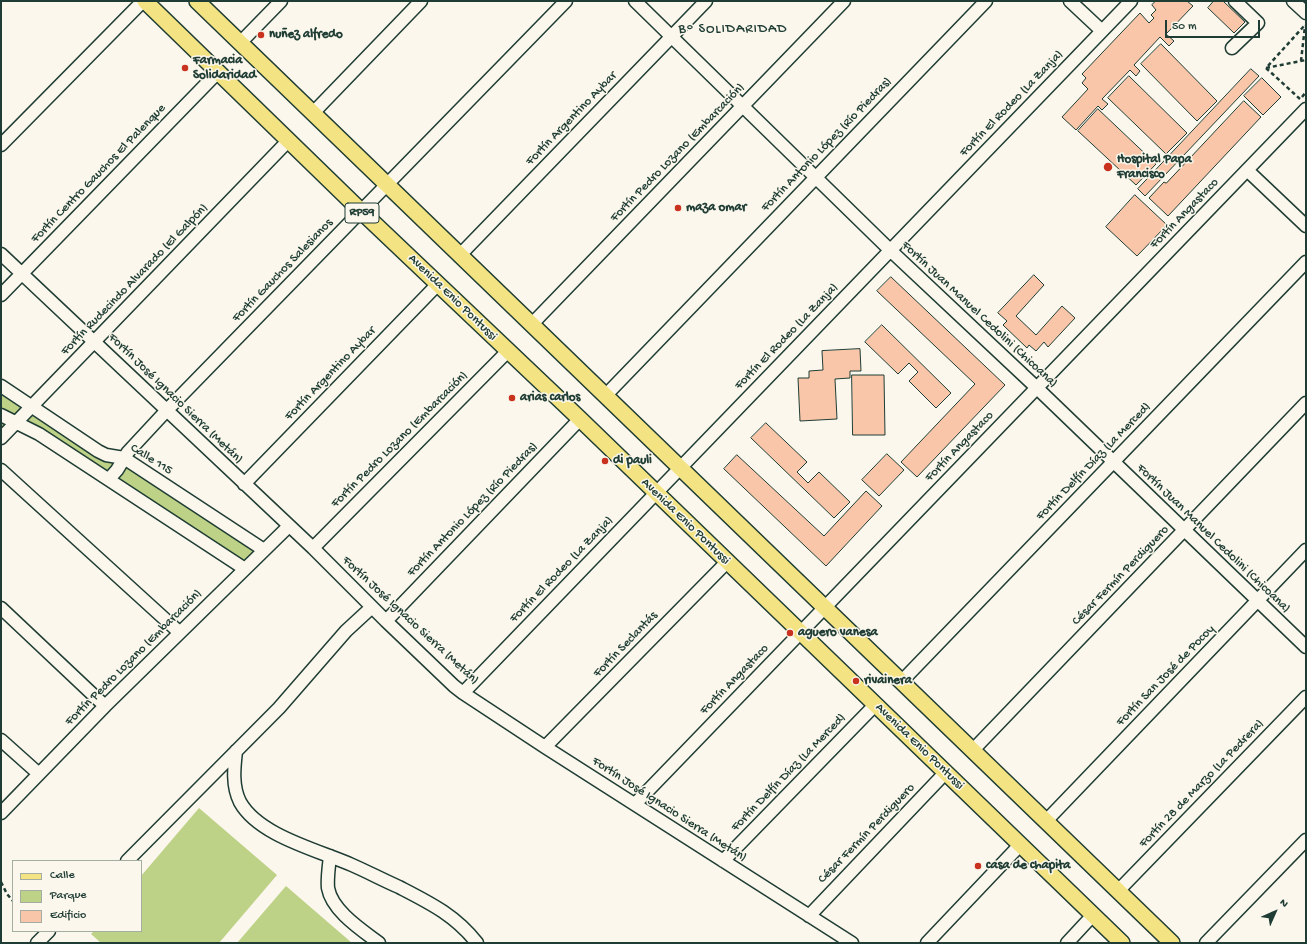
<!DOCTYPE html>
<html>
<head>
<meta charset="utf-8">
<style>
	body { margin:0 }
	#map { position:relative; width:1307px; height:944px; overflow:hidden; background:#fbf7ec; font-family:"Gochi Hand",sans-serif }
	canvas { display:block }
	.frame { position:absolute; inset:0; border:2px solid #1f3d34; pointer-events:none }
	.legend { position:absolute; left:12px; top:860px; width:130px; height:72px; box-sizing:border-box; background:#fbf7ec; border:1px solid #a3ada2; margin:0; padding:5px 7px; list-style:none; font-size:12px; color:#1f3d34 }
	.legend li { display:flex; align-items:center; gap:8px; height:20px }
	.legend b { width:20px; border:1px solid #a3ada2 }
	.north { position:absolute; left:1255px; top:892px; width:40px; height:40px; -webkit-text-stroke:3px #fbf7ec; paint-order:stroke; rotate:45deg; font-size:11px; font-weight:700; line-height:16px; text-align:center; color:#1f3d34 }
	.north::after { content:''; display:block; margin:auto; width:14px; height:18px; background:#1f3d34; clip-path:polygon(50% 0,100% 100%,50% 72%,0 100%) }
	.scale { position:absolute; left:1165px; top:20px; width:95px; height:18px; box-sizing:border-box; border:2px solid #1f3d34; border-top:0; padding-left:5px; font-size:12px; line-height:14px; white-space:nowrap; color:#1f3d34; -webkit-text-stroke:3px #fbf7ec; paint-order:stroke }
</style>
</head>
<body>
<div id="map">
<canvas width="1307" height="944"></canvas>
<div class="frame"></div>
<ul class="legend">
<li><b style="height:5px;background:#f4e382"></b>Calle</li>
<li><b style="height:11px;background:#bed287"></b>Parque</li>
<li><b style="height:11px;background:#f9c6a9"></b>Edificio</li>
</ul>
<div class="north">N</div>
<div class="scale">50 m</div>
</div>
<script>
const c = document.querySelector('canvas').getContext('2d');
c.lineJoin = 'round';
function fill(path, color) { c.fillStyle = color; c.fill(path, 'evenodd'); }
function strokePath(path, color, width, dash) { c.strokeStyle = color; c.lineWidth = width; c.lineCap = dash ? 'butt' : 'round'; c.setLineDash(dash || []); c.stroke(path); }
function write(font, color, halo, rows, align = 'center') {
  c.font = font + ' "Gochi Hand",sans-serif'; c.lineWidth = 3; c.setLineDash([]); c.textBaseline = 'middle'; c.strokeStyle = halo; c.fillStyle = color; for (const [text, x, y, turn = 0] of rows) {
    c.save(); c.translate(x, y); c.rotate((+turn || 0) * Math.PI / 180); c.textAlign = isNaN(turn) ? turn : align; if (halo) c.strokeText(text, 0, 0); c.fillText(text, 0, 0); c.restore();
  }
}
fill(new Path2D(`
	M 1,388 L 117,457 L 263,552 L 245,569 L 15,422 L 1,437 Z
	M 199,808 L 277,875 L 219,943 L 101,943 L 91,934 L 94,931 L 141,931 L 141,876 Z
	M 286,886 L 352,943 L 237,943 Z`), '#bed287');
const building = new Path2D(`
	M 1156,1 L 1187,1 L 1193,6 L 1166,34 L 1174,41 L 1169,46 L 1160,37 L 1134,65 L 1140,71 L 1136,76 L 1130,70 L 1102,99 L 1108,104 L 1102,110 L 1098,106 L 1076,130 L 1062,117 L 1088,89 L 1082,83 L 1086,78 L 1082,74 L 1140,13 L 1149,23 L 1154,18 L 1151,15 L 1156,10 L 1152,5 Z
	M 1214,1 L 1223,1 L 1245,22 L 1234,33 L 1208,8 Z
	M 1161,44 L 1217,101 L 1197,121 L 1141,64 Z
	M 1251,69 L 1259,76 L 1145,196 L 1138,189 Z
	M 1129,76 L 1187,133 L 1166,154 L 1108,98 Z
	M 1262,78 L 1281,97 L 1263,115 L 1244,96 Z
	M 1244,101 L 1261,117 L 1168,216 L 1149,198 L 1164,182 L 1166,183 Z
	M 1098,109 L 1156,164 L 1136,185 L 1078,131 Z
	M 1135,195 L 1167,225 L 1137,256 L 1106,227 Z
	M 1034,275 L 1044,285 L 1016,316 L 1036,335 L 1062,306 L 1075,318 L 1048,347 L 1044,342 L 1036,351 L 1029,345 L 1027,348 L 1003,325 L 1007,321 L 998,313 Z
	M 891,277 L 1005,385 L 917,477 L 901,462 L 975,384 L 877,291 Z
	M 882,325 L 951,393 L 936,408 L 909,381 L 918,372 L 909,363 L 898,374 L 865,342 Z
	M 860,349 L 861,371 L 850,371 L 850,378 L 835,379 L 837,419 L 800,421 L 798,378 L 809,378 L 809,371 L 823,370 L 822,351 Z
	M 852,375 L 884,375 L 885,435 L 853,435 Z
	M 766,423 L 807,462 L 797,472 L 808,483 L 819,472 L 850,502 L 834,518 L 751,438 Z
	M 887,454 L 904,470 L 879,496 L 862,480 Z
	M 737,455 L 824,536 L 866,491 L 882,506 L 826,566 L 724,469 Z`);
fill(building, '#f9c6a9');
strokePath(building, '#1f3d34', 1);
const minor = new Path2D(`
	M 635,1 L 890,250 L 1037,388 L 1306,647
	M 1070,1 L 1102,31
	M 1293,1 L 1306,13
	M 240,43 L 281,1
	M 1232,48 L 1258,23 L 1235,1
	M 313,113 L 421,1
	M 1,145 L 143,1
	M 1247,170 L 1306,226
	M 1,254 L 313,548 L 386,621 L 454,686 L 463,693 L 545,747 L 852,943
	M 459,256 L 706,1
	M 1,295 L 218,72
	M 532,324 L 844,1
	M 1,386 L 98,451 L 106,455 L 124,458 L 264,550
	M 606,395 L 986,1
	M 1,415 L 39,434 L 245,569
	M 1,438 L 288,141
	M 1,470 L 179,632
	M 109,479 L 117,470 L 128,452 L 167,410 L 566,1
	M 244,484 L 438,284
	M 313,548 L 508,351
	M 1,608 L 105,706
	M 386,621 L 580,419
	M 902,681 L 1306,262
	M 463,693 L 1131,1
	M 1,740 L 39,774
	M 545,747 L 727,562
	M 973,750 L 1306,403
	M 236,751 C 234,768 232,786 240,802 C 259,836 318,850 352,865 C 368,872 383,880 399,887 C 430,903 455,915 477,943
	M 635,804 L 1306,109
	M 1,813 L 105,706 L 289,526
	M 1046,821 L 1306,550
	M 330,856 C 329,866 327,878 328,888 C 332,911 362,930 379,943
	M 127,861 L 279,708 L 346,631 L 372,607
	M 723,861 L 875,705
	M 1118,891 L 1306,697
	M 809,916 L 946,772
	M 37,943 L 49,931
	M 927,943 L 1020,845
	M 1067,943 L 1093,915
	M 1206,943 L 1306,840`);
const major = new Path2D(`
	M 145,1 L 361,211 L 580,419 L 1122,943
	M 197,1 L 1172,943`);
strokePath(minor, '#1f3d34', 15);
strokePath(major, '#1f3d34', 18);
strokePath(new Path2D(`
	M 1301,61 L 1305,26
	M 1266,68 L 1306,60
	M 1302,97 L 1306,92
	M 1300,99 L 1266,68 L 1305,25 L 1304,25
	M 1,882 L 7,894 L 13,901`), '#1f3d34', 2.5, [4, 3]);
strokePath(minor, '#fbf7ec', 12);
strokePath(major, '#f4e382', 15);
for (const [x, y, r, color] of [
	[261,35,4,"#c8321e"],
	[185,68,4,"#c8321e"],
	[1108,167,5,"#c8321e"],
	[678,208,4,"#c8321e"],
	[512,398,4,"#c8321e"],
	[605,461,4,"#c8321e"],
	[790,633,4,"#c8321e"],
	[856,681,4,"#c8321e"],
	[978,866,4,"#c8321e"]
]) { const dot = new Path2D(); dot.arc(x, y, r, 0, 2 * Math.PI); c.fillStyle = color; c.fill(dot); strokePath(dot, '#fbf7ec', 1.5); }
for (const [x, y, w] of [
	[362,213,34]
]) { const box = new Path2D(); box.roundRect(x - w / 2, y - 10, w, 20, 3); c.fillStyle = '#fbf7ec'; c.fill(box); strokePath(box, '#1f3d34', 1); }
write('bold 12px', '#1f3d34', null, [
	["RP59",362,213]
]);
write('bold 13px', '#1f3d34', '#fbf7ec', [
	["nuñez alfredo",269,35],
	["Farmacia",193,61],
	["Solidaridad",193,76],
	["Hospital Papa",1117,160],
	["Francisco",1117,175],
	["maza omar",686,208],
	["arias carlos",520,398],
	["di pauli",613,461],
	["aguero vanesa",798,633],
	["rivainera",864,681],
	["casa de chapita",986,866]
], 'left');
write('13px', '#1f3d34', '#fbf7ec', [
	["Fortín El Rodeo (La Zanja)",1012,104,-46],
	["Fortín Argentino Aybar",572,119,-46],
	["Fortín Antonio López (Río Piedras)",827,145,-46],
	["Fortín Pedro Lozano (Embarcación)",678,153,-46],
	["Fortín Centro Gauchos El Palenque",99,174,-46],
	["Fortín Angastaco",1185,214,-46],
	["Fortín Gauchos Salesianos",283,271,-46],
	["Fortín Rudecindo Alvarado (El Galpón)",135,280,-46],
	["Avenida Enio Pontussi",452,298,44],
	["Fortín Juan Manuel Cedolini (Chicoana)",979,315,43],
	["Fortín El Rodeo (La Zanja)",787,337,-46],
	["Fortín Argentino Aybar",331,374,-46],
	["Fortín José Ignacio Sierra (Metán)",175,399,44],
	["Fortín Pedro Lozano (Embarcación)",400,440,-45],
	["Fortín Angastaco",960,447,-46],
	["Calle 115",151,460,32],
	["Fortín Delfín Díaz (La Merced)",1094,462,-46],
	["Fortín Antonio López (Río Piedras)",473,510,-46],
	["Avenida Enio Pontussi",685,522,44],
	["Fortín Juan Manuel Cedolini (Chicoana)",1213,539,44],
	["Fortín El Rodeo (La Zanja)",562,570,-46],
	["César Fermín Perdiguero",1121,576,-46],
	["Fortín José Ignacio Sierra (Metán)",410,621,43],
	["Fortín Seclantás",626,645,-46],
	["Fortín Pedro Lozano (Embarcación)",134,658,-45],
	["Fortín San José de Pocoy",1166,676,-46],
	["Fortín Angastaco",735,680,-46],
	["Avenida Enio Pontussi",919,747,44],
	["Fortín Delfín Díaz (La Merced)",789,773,-46],
	["Fortín 28 de Marzo (La Pedrera)",1202,784,-46],
	["Fortín José Ignacio Sierra (Metán)",669,810,33],
	["César Fermín Perdiguero",867,834,-46]
]);
c.letterSpacing = '1px';
write('14px', '#1f3d34', '#fbf7ec', [
	["B° SOLIDARIDAD",733,30]
]);
c.letterSpacing = '0px';
</script>
</body>
</html>
